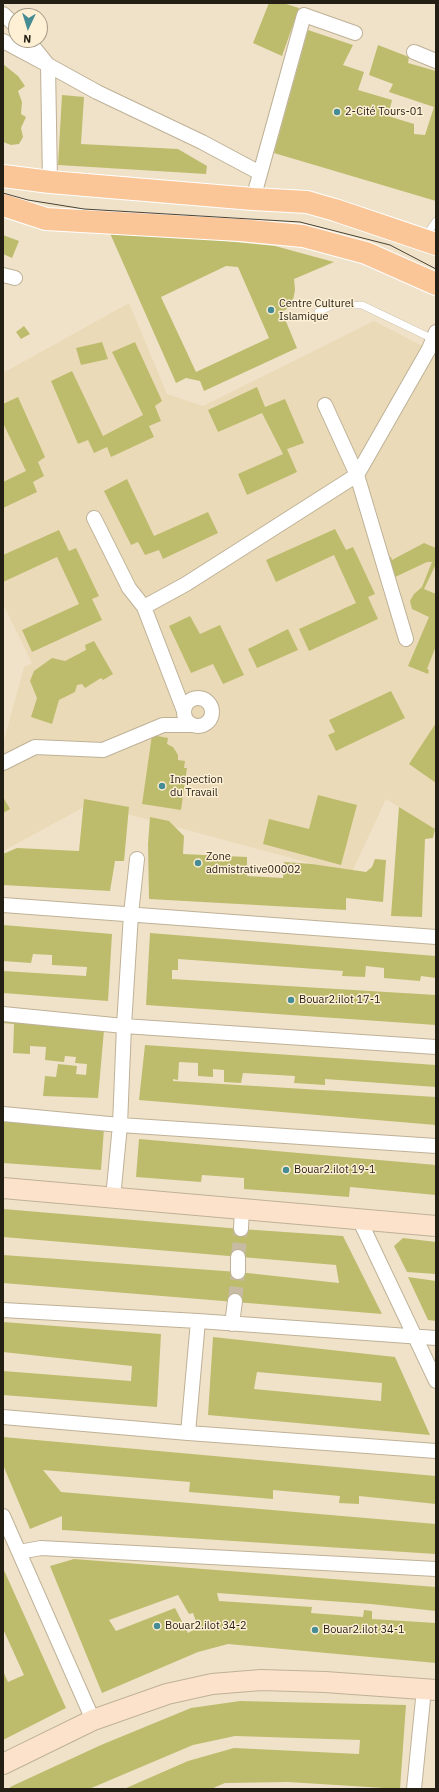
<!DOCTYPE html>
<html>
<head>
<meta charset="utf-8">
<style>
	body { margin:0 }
	#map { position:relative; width:439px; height:1792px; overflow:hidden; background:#f0e2c8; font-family:"IBM Plex Sans",sans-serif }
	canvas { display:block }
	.frame { position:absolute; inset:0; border:4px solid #241f15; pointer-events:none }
	.north { position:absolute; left:8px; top:8px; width:40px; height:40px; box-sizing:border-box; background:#fdf0d5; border:1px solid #a69c88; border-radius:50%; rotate:184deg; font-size:11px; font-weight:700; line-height:16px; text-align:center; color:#241f15 }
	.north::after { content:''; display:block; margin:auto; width:14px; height:18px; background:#458c94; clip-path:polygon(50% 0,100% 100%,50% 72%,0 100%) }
</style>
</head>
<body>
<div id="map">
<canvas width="439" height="1792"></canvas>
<div class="frame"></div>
<div class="north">N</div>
</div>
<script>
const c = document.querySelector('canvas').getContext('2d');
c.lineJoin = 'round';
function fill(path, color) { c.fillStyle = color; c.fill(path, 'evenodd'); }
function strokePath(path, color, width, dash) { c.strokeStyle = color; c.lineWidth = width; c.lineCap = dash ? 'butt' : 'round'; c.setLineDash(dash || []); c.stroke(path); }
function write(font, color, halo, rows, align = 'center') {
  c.font = font + ' "IBM Plex Sans",sans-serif'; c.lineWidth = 3; c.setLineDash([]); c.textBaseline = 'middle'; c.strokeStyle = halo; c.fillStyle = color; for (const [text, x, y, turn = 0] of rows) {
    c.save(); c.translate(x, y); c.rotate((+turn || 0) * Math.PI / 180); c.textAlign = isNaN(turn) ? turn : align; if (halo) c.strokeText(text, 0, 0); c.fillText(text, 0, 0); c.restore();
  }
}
fill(new Path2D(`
	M 129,303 L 167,394 L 203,406 L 374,321 L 436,353 L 436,830 L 386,799 L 351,874 L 90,804 L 3,851 L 3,744 L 24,667 L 32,663 L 3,604 L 3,373 Z`), '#ebdab8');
fill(new Path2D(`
	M 269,3 L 283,3 L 299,8 L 282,56 L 253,43 Z
	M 308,30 L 353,45 L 343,65 L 364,72 L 358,90 L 392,100 L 388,116 L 414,124 L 414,134 L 425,135 L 434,107 L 389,92 L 393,84 L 369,75 L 378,45 L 409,57 L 408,63 L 436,71 L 436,201 L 274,153 Z
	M 3,64 L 18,76 L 25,86 L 18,91 L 22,102 L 21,114 L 26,117 L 21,128 L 23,137 L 19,144 L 11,145 L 3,142 Z
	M 62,95 L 84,97 L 81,144 L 178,149 L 207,166 L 206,174 L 58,165 Z
	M 109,231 L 150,236 L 205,239 L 275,246 L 334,262 L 294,279 L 295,290 L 293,300 L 288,308 L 282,312 L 297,348 L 204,391 L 200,381 L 186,378 L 176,383 ZM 226,266 L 238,267 L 269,338 L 196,372 L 161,297 Z
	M 3,235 L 19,241 L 12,258 L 3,254 Z
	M 24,326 L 30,334 L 21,339 L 16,332 Z
	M 102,342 L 108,359 L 81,365 L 76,348 Z
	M 135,342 L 162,401 L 155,406 L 161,421 L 149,426 L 154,437 L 111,457 L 107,447 L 94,453 L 88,440 L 78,444 L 51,381 L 72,371 L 103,436 L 143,415 L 112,352 Z
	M 257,387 L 265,407 L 285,399 L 304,443 L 287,449 L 297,472 L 247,495 L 238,474 L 283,454 L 262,413 L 218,432 L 208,410 Z
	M 18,397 L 45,457 L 38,462 L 44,476 L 33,482 L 37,492 L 3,508 L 3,482 L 26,471 L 3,423 L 3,404 Z
	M 127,479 L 154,536 L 208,512 L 218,533 L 163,559 L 159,550 L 145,555 L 138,542 L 131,545 L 104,491 Z
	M 335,529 L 346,550 L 353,547 L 375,594 L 368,597 L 378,619 L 309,651 L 299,629 L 356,603 L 334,555 L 276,582 L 266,560 Z
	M 59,530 L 69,551 L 76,548 L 99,596 L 92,599 L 102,620 L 32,652 L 22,630 L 79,604 L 57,557 L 3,582 L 3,555 Z
	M 424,543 L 436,548 L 436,564 L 424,589 L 436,594 L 436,646 L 427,669 L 429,670 L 428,674 L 408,666 L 429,617 L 412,609 L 410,601 L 414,594 L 422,587 L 432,562 L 427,562 L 393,578 L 384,559 L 391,557 L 392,560 Z
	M 190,616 L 200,634 L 220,625 L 244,675 L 223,684 L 213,664 L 191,673 L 169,626 Z
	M 288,629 L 298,650 L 257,668 L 248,649 Z
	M 94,641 L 113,674 L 103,680 L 101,678 L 85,688 L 82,684 L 77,685 L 75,692 L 59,700 L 52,724 L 31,717 L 37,698 L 30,681 L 34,671 L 52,658 L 65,661 L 86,650 L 85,645 Z
	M 391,691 L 405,718 L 336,751 L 328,735 L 335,732 L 329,720 Z
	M 436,723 L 436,783 L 409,764 Z
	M 152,735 L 168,738 L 167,744 L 173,747 L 178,755 L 178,760 L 185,761 L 184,768 L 187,768 L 181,810 L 142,804 Z
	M 318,795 L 357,805 L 341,865 L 263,844 L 269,819 L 309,829 Z
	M 3,797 L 10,809 L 3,813 Z
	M 84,799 L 129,807 L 124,861 L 115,861 L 110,891 L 3,885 L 3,854 L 17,848 L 79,851 Z
	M 399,807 L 435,829 L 433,838 L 425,839 L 422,917 L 391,916 Z
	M 150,817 L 169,821 L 184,836 L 183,854 L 247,857 L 247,876 L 283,878 L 284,862 L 312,864 L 366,872 L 372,867 L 375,859 L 386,860 L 383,902 L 346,898 L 346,910 L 149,899 L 148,844 Z
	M 3,925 L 112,934 L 108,1001 L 3,993 L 3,971 L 86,976 L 87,967 L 52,965 L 52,955 L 33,954 L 31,963 L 3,961 Z
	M 150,933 L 436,956 L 436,978 L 421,976 L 420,981 L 384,978 L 384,968 L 366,966 L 365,977 L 342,976 L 343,971 L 178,959 L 178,970 L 172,970 L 172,979 L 436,995 L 436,1025 L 146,1005 Z
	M 3,1021 L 59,1024 L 104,1030 L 98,1098 L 43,1096 L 45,1076 L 56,1077 L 58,1064 L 77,1066 L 76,1074 L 86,1075 L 87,1064 L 75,1063 L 76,1057 L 65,1056 L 64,1062 L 45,1060 L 46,1047 L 30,1046 L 30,1054 L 13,1053 L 14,1024 L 3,1023 Z
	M 145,1045 L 436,1065 L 436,1087 L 325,1079 L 325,1085 L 294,1083 L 295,1076 L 243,1073 L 241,1083 L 224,1082 L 224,1070 L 213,1069 L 213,1077 L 198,1076 L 198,1063 L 179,1062 L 178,1080 L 173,1079 L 173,1081 L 436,1097 L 436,1125 L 139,1100 Z
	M 3,1121 L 104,1128 L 101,1170 L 3,1163 Z
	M 139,1139 L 436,1165 L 436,1195 L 350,1187 L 349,1197 L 244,1189 L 244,1178 L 202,1175 L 201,1182 L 136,1177 Z
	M 3,1209 L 241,1229 L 343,1236 L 382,1314 L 3,1283 L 3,1255 L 238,1272 L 339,1283 L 336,1265 L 3,1237 Z
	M 403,1238 L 436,1242 L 436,1274 L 407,1272 L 394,1246 Z
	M 408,1277 L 436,1281 L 436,1321 L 428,1320 Z
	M 3,1322 L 161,1334 L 157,1407 L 3,1395 L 3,1371 L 131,1381 L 132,1366 L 3,1352 Z
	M 213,1337 L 395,1357 L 430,1435 L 208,1415 ZM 257,1372 L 382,1383 L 381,1401 L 254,1389 Z
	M 3,1437 L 436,1476 L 436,1504 L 359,1496 L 359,1504 L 339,1503 L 340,1496 L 273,1490 L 273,1499 L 189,1492 L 190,1482 L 43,1470 L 61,1492 L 436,1524 L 436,1554 L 62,1530 L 62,1516 L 30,1529 L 3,1465 Z
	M 74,1559 L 436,1587 L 436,1611 L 371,1604 L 217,1593 L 219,1601 L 312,1607 L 311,1613 L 363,1617 L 364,1610 L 372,1611 L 372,1619 L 436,1623 L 436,1663 L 228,1644 L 198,1652 L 102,1693 L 50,1566 ZM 178,1595 L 189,1614 L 193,1613 L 198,1627 L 188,1633 L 175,1608 L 116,1631 L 109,1620 Z
	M 3,1568 L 66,1708 L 3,1740 L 3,1671 L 8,1682 L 24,1675 L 3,1629 Z
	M 240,1701 L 406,1705 L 400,1789 L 288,1782 L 225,1783 L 211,1789 L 124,1789 L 188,1761 L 234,1748 L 359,1754 L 360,1740 L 235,1736 L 193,1745 L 89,1789 L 11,1789 L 10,1787 L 101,1745 L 191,1708 Z`), '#bdbc6d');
strokePath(new Path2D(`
	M 238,1257 L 241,1229
	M 235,1301 L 238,1272`), '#c7bba4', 14, [14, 7]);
const lane = new Path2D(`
	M 425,237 L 436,221
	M 318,312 L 333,305 L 362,305 L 433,339`);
const street = new Path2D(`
	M 3,14 L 16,26
	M 28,40 L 48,65 L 97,92 L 202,142 L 260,173
	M 3,41 L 48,65 L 50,182
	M 414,52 L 436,61
	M 253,199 L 304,15 L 355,33
	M 3,275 L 15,278
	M 325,405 L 357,475 L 406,639
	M 94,518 L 129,588 L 144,607 L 184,711
	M 144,607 L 186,584 L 357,475 L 429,349 L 436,332
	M184 712a14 14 0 1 1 28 0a14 14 0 1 1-28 0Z
	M 3,763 L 35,747 L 103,750 L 163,725 L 193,725
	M 3,905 L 436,937
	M 3,1014 L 124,1026 L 436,1047
	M 3,1114 L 120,1125 L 436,1146
	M 113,1198 L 120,1125 L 124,1026 L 131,914 L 137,859
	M 359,1219 L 436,1381
	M 241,1229 L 242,1208
	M 238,1272 L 238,1257
	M 3,1310 L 198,1321 L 436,1338
	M 232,1324 L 235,1301
	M 3,1417 L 188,1433 L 436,1451
	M 188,1433 L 198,1321
	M 3,1516 L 93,1720
	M 19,1552 L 41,1548 L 436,1569
	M 414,1789 L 424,1689`);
const secondary = new Path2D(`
	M 3,1188 L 436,1226
	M 3,1764 L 93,1720 L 167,1694 L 212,1684 L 261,1680 L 325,1682 L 436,1690`);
const primary = new Path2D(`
	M 3,176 L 50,182 L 253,199 L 307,202 L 335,210 L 436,244
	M 3,205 L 46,219 L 240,230 L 303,236 L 366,253 L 436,284`);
strokePath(lane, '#beb197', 8);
strokePath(street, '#beb197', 16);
strokePath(secondary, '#beb197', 22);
strokePath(primary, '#fff', 24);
strokePath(lane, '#fff', 7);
strokePath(street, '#fff', 14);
strokePath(secondary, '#fde2cb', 20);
strokePath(primary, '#fac698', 22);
strokePath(new Path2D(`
	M 3,193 L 28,200 L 84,209 L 300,222 L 390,245 L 436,269`), '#484235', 1);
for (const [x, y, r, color] of [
	[337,112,4,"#458c94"],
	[271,310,4,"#458c94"],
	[162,786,4,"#458c94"],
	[198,863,4,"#458c94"],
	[291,1000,4,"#458c94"],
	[286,1170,4,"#458c94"],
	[157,1626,4,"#458c94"],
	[315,1630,4,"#458c94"]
]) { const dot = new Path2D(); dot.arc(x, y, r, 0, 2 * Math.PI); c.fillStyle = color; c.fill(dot); strokePath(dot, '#fdf0d5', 1.5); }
write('11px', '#241f15', '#fdf0d5', [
	["2-Cité Tours-01",345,112],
	["Centre Culturel",279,304],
	["Islamique",279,317],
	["Inspection",170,780],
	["du Travail",170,793],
	["Zone",206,857],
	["admistrative00002",206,870],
	["Bouar2.ilot 17-1",299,1000],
	["Bouar2.ilot 19-1",294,1170],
	["Bouar2.ilot 34-2",165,1626],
	["Bouar2.ilot 34-1",323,1630]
], 'left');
</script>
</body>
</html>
